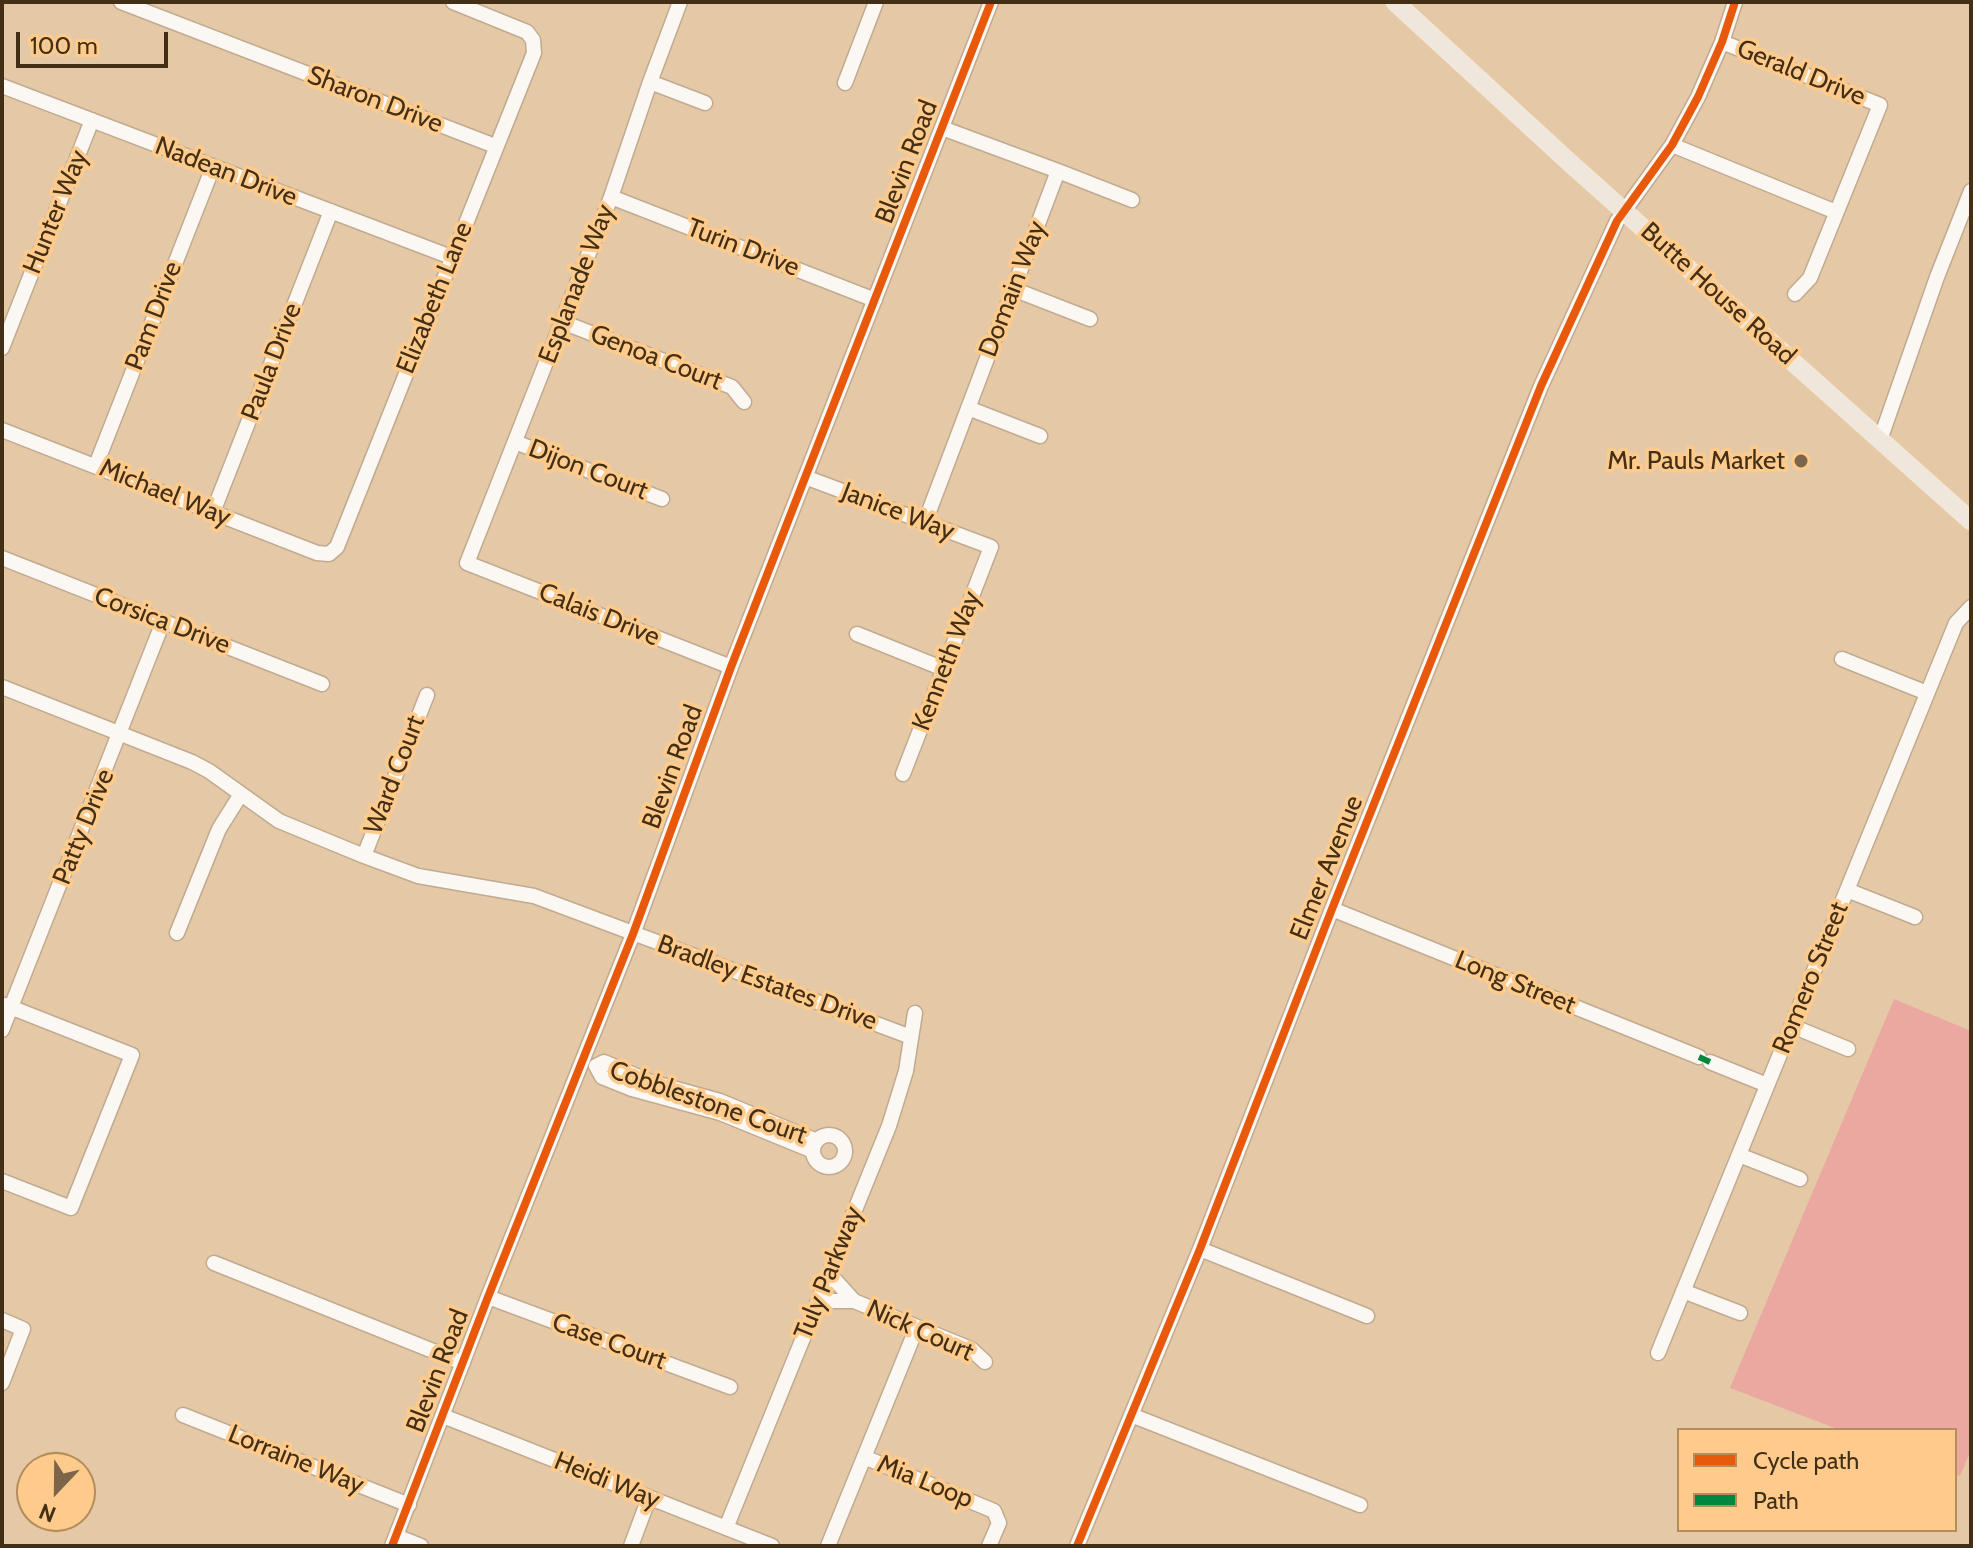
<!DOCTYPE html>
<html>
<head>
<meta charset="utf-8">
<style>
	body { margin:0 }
	#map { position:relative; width:1973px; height:1548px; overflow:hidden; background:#e5c9a7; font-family:Cabin,sans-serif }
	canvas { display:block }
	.frame { position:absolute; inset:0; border:4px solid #432f15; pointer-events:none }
	.legend { position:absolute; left:1677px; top:1428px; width:280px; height:104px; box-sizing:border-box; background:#ffcb8d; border:2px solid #b48d5d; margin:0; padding:10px 14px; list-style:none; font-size:24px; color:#432f15 }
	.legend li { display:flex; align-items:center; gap:16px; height:40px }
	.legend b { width:40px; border:2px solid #b48d5d }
	.north { position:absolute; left:16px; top:1452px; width:80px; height:80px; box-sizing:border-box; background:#ffcb8d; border:2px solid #b48d5d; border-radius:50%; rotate:202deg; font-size:22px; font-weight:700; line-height:32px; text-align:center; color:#432f15 }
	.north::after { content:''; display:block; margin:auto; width:28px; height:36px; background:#7c6548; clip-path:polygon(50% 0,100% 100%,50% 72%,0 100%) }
	.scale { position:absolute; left:16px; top:32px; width:152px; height:36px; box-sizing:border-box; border:4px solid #432f15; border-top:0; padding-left:10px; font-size:24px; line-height:28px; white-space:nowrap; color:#432f15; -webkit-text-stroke:6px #ffcb8d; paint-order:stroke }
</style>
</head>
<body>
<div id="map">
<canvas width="1973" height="1548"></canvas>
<div class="frame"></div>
<ul class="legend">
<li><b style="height:10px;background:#e8590c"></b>Cycle path</li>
<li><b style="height:10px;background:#00873e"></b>Path</li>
</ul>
<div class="north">N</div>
<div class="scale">100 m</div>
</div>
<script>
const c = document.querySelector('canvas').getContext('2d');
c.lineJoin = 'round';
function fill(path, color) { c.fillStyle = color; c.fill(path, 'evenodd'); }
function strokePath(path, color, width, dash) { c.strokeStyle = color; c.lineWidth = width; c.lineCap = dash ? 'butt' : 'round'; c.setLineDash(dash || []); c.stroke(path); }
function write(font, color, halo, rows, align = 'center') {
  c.font = font + ' Cabin,sans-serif'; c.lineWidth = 7; c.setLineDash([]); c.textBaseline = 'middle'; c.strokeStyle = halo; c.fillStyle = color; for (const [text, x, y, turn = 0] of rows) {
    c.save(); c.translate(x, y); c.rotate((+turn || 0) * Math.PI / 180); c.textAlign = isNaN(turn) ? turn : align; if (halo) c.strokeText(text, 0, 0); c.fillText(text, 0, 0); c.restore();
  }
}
fill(new Path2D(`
	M 1894,999 L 1971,1031 L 1971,1450 L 1960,1476 L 1955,1474 L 1955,1430 L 1840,1430 L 1730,1388 Z`), '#eba8a1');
const minor = new Path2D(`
	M 121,2 L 495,146
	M 680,2 L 650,82 L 611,197 L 467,563 L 731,667
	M 1722,42 L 1880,105 L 1810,278 L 1795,294
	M 650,82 L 705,103
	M 845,83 L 876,2
	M 2,86 L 451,257
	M 1672,145 L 1836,212
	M 1058,171 L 1132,200
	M 611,197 L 875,300
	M 1013,289 L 1090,319
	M 562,322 L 732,387 L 744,402
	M 2,348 L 92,120
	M 968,408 L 1040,436
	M 2,430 L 317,553 L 329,554 L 337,547 L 534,53 L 533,40 L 527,32 L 453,2
	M 1880,440 L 1937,277 L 1971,191
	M 515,442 L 662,499
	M 96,465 L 213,167
	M 805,477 L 991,547 L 903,774
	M 213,512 L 331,211
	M 925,522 L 1058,171 L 942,128
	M 2,558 L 322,684
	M 857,634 L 944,669
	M 1842,659 L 1927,693
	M 2,687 L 192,762 L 209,771 L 279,821 L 364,856 L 418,876 L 534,896 L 911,1037
	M 364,856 L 427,695
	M 1847,890 L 1915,917
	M 1332,909 L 1699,1057
	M 177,933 L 219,829 L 241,794
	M 1792,1026 L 1848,1049
	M 2,1030 L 163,622
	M 1710,1062 L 1767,1085
	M 596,1066 L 604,1062 L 651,1082 L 720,1101 L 817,1141
	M 596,1066 L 602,1077 L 632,1089 L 720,1113 L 813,1151
	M813 1151a16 16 0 1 1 32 0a16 16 0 1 1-32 0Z
	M 1739,1155 L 1800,1179
	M 2,1181 L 71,1208 L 132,1055 L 5,1005
	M 1200,1249 L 1367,1316
	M 214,1263 L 463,1363
	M 828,1277 L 835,1280 L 854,1301
	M 1683,1291 L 1740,1313
	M 488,1297 L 730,1387
	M 819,1298 L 827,1301 L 854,1301 L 971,1349 L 985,1362
	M 2,1320 L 23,1329 L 2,1383
	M 1658,1353 L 1956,623 L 1971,607
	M 183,1415 L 409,1505
	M 1131,1415 L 1360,1505
	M 443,1416 L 772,1546
	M 864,1457 L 994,1511 L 999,1523 L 989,1546
	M 726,1528 L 889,1126 L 906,1071 L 915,1013
	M 396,1536 L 421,1546
	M 392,1546 L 488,1297 L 633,934 L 731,667 L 991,2
	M 631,1546 L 649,1498
	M 828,1546 L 917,1327
	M 1077,1546 L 1200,1249 L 1332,909 L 1541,386 L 1617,221 L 1672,145 L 1698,97 L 1722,42 L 1735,2`);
const major = new Path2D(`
	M 1395,2 L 1569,162 L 1971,521`);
strokePath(minor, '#c0aa90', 17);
strokePath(major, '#f3e7d7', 19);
strokePath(minor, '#fbf7f2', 14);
strokePath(major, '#f0e7dc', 16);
strokePath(new Path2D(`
	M 1699,1057 L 1710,1062`), '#00873e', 6, [12, 6]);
strokePath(new Path2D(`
	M 392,1546 L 488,1297 L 633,934 L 731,667 L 991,2
	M 1077,1546 L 1200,1249 L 1332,909 L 1541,386 L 1617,221 L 1672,145 L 1698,97 L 1722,42 L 1735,2`), '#e8590c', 8);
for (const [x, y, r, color] of [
	[1801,461,8,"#7c6548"]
]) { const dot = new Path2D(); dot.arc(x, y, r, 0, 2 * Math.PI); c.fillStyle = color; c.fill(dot); strokePath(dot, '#ffcb8d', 3); }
write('26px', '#432f15', '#ffcb8d', [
	["Gerald Drive",1801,73,22],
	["Sharon Drive",375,100,21],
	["Blevin Road",907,162,-69],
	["Nadean Drive",226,172,21],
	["Hunter Way",56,212,-68],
	["Turin Drive",743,248,21],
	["Esplanade Way",577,284,-69],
	["Domain Way",1013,289,-69],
	["Butte House Road",1718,294,42],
	["Elizabeth Lane",435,298,-68],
	["Pam Drive",154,316,-69],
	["Genoa Court",656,358,21],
	["Paula Drive",272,362,-69],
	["Dijon Court",588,470,21],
	["Michael Way",165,493,22],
	["Janice Way",898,512,21],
	["Calais Drive",599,615,22],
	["Corsica Drive",162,621,21],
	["Kenneth Way",947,661,-69],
	["Blevin Road",673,767,-70],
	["Ward Court",395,775,-69],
	["Patty Drive",84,827,-68],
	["Elmer Avenue",1327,868,-68],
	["Romero Street",1811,978,-68],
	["Bradley Estates Drive",767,983,20],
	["Long Street",1515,983,22],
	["Cobblestone Court",708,1103,19],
	["Tuly Parkway",829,1273,-68],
	["Nick Court",920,1331,24],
	["Case Court",609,1342,20],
	["Blevin Road",438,1371,-69],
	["Lorraine Way",296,1460,22],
	["Heidi Way",607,1481,22],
	["Mia Loop",925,1482,22]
]);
write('26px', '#432f15', '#ffcb8d', [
	["Mr. Pauls Market",1785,461]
], 'right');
</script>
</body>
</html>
